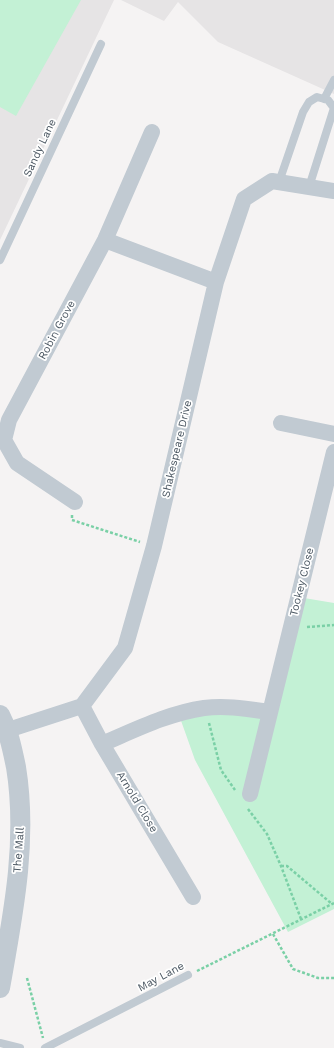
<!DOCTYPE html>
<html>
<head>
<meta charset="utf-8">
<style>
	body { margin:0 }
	canvas { display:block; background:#f5f3f3 }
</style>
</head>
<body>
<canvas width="334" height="1048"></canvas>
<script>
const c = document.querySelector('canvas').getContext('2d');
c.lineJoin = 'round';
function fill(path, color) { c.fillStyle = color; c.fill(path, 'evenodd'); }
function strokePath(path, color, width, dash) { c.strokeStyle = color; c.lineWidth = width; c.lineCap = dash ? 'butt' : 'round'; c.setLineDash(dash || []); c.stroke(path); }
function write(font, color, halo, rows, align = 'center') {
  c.font = font + ' "Work Sans",sans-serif'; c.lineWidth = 3.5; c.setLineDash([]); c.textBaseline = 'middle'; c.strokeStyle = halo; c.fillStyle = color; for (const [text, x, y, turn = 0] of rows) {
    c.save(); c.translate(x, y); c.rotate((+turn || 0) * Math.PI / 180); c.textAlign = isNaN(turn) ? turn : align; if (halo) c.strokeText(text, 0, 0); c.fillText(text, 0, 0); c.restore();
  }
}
fill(new Path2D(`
	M 0,0 L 114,0 L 0,240 Z
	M 121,0 L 334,0 L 334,94 L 218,42 L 178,2 L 164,21 Z`), '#e6e4e5');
fill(new Path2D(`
	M 0,0 L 81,0 L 16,116 L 0,107 Z
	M 298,597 L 334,603 L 334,909 L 288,932 L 195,760 L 179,715 L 269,712 Z`), '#c3f1d5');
strokePath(new Path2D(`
	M 72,515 L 72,520 L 140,542
	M 307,627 L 334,625
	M 209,723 L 221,770 L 235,790
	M 248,809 L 267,834 L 281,866 L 301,919
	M 281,866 L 287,866 L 332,904
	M 273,934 L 293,969 L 318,978 L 334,978
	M 197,971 L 334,903
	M 27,978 L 43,1038`), '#7ad0a6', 2.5, [3, 2]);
strokePath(new Path2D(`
	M 324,99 L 334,80
	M 279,182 L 303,112 L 309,102 L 317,97 L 328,100 L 334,108 L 309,187
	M 0,260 L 101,44
	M 0,1043 L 20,1048
	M 45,1048 L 188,975`), '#c1cad2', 8);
strokePath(new Path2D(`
	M 105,240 L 216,282
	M 281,423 L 334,434
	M 75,502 L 17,463 L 4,440 L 9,420 L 105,240 L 152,132
	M 82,706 L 102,744 L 193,897
	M 8,730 L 82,706 L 125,648 L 154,546 L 216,282 L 244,199 L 272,181 L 334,191
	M 102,744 C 135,730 169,713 204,708 C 226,705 248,709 269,712
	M 250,794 L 334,452`), '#c1cad2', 16);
strokePath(new Path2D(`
	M 0,715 C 9,732 12,748 16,767 C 28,841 13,915 0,988`), '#c1cad2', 20);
write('11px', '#4a5661', '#fff', [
	["Sandy Lane",40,148,-65],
	["Robin Grove",57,330,-62],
	["Shakespeare Drive",177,449,-77],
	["Tookey Close",302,582,-76],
	["Arnold Close",137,802,59],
	["The Mall",19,850,-86],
	["May Lane",161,977,-28]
]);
</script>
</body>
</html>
